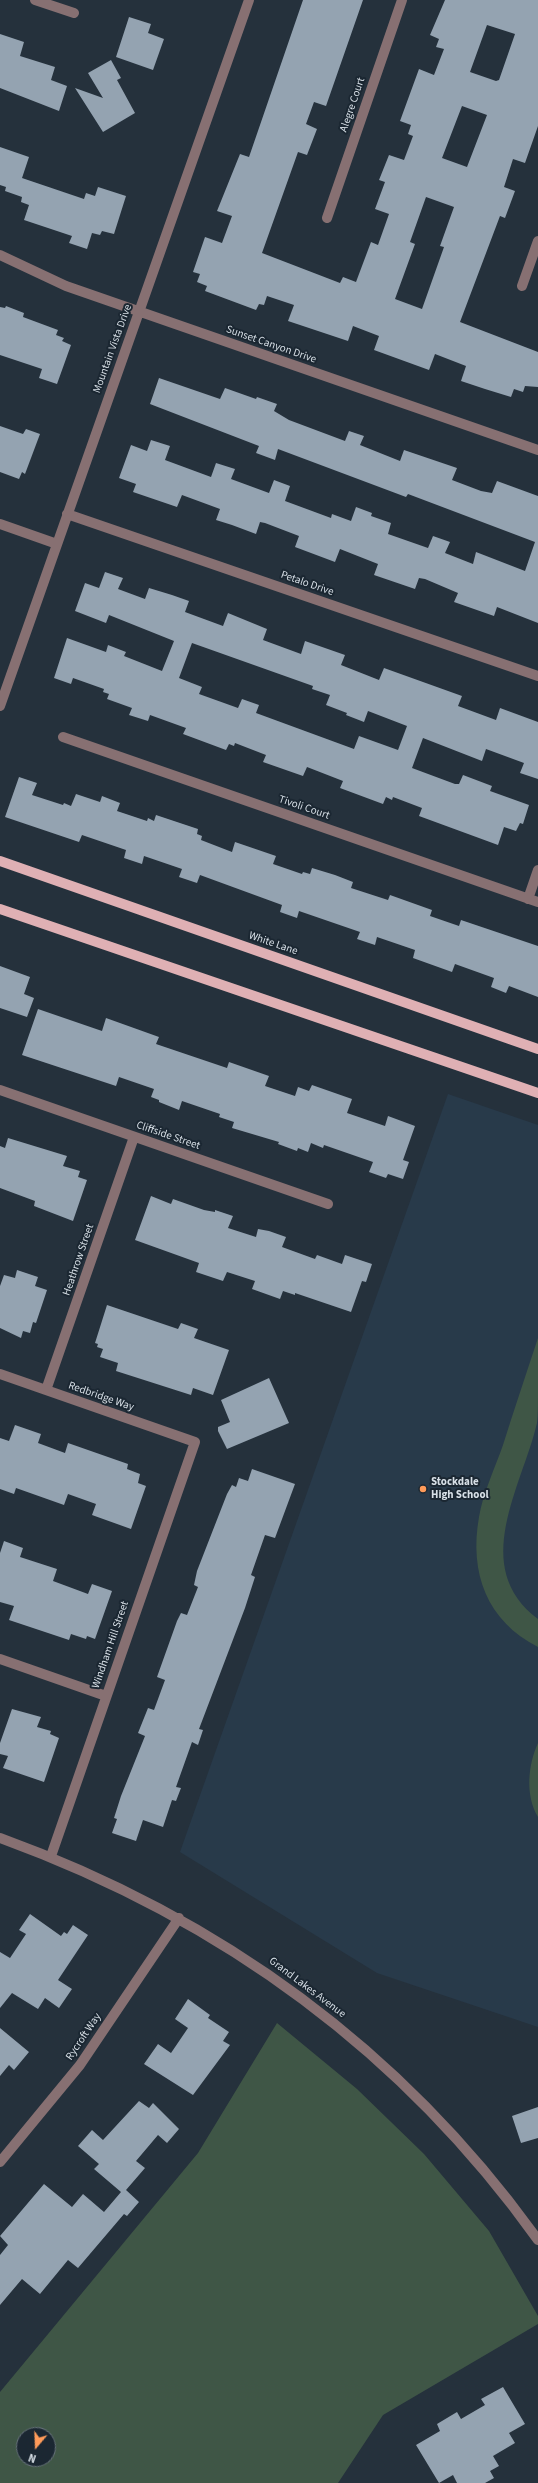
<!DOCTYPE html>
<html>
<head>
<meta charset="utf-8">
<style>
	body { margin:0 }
	#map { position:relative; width:538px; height:2483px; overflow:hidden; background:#25313c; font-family:"Source Sans 3",sans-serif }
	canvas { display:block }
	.north { position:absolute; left:16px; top:2427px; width:40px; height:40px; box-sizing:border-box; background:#1b2732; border:1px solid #66717a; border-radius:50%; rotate:199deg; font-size:11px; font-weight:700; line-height:16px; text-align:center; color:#d7dfe6 }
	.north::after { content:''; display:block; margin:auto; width:14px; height:18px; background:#ff9b5a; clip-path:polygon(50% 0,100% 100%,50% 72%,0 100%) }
</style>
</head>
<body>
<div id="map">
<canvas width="538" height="2483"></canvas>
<div class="north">N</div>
</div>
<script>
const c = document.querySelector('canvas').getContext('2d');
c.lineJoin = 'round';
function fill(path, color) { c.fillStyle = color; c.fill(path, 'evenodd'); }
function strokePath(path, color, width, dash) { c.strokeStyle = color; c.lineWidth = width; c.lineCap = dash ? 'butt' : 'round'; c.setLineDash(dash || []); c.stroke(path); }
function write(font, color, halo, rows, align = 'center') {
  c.font = font + ' "Source Sans 3",sans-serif'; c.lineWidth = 4; c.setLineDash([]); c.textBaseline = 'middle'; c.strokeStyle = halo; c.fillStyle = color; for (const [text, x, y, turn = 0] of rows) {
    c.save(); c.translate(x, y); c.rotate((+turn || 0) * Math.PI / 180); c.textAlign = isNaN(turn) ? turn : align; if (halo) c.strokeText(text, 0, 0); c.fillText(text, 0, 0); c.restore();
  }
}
fill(new Path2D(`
	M 448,1094 L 538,1125 L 538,2027 L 377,1973 L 180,1852 Z`), '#283a4a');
fill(new Path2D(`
	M 538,1338 C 538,1358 538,1377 538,1396 C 538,1405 538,1415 537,1423 C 522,1487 469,1567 538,1619 L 538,1647 C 487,1621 469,1573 479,1517 C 483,1493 495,1468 503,1445 C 514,1410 526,1374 538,1338 Z
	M 538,1743 L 538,1817 C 525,1795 528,1765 538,1743 Z
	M 277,2023 L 357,2089 L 424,2154 L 489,2231 L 538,2316 L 538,2324 L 383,2415 L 338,2483 L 0,2483 L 0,2392 L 198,2153 ZM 24,2435 L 48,2435 L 48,2459 L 24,2459 Z`), '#3f5646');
fill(new Path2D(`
	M 303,0 L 363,0 L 326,106 L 314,102 L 306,124 L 317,129 L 307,155 L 298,152 L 262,253 L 340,283 L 343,277 L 356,282 L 371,242 L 378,245 L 389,214 L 375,209 L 385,182 L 379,180 L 389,155 L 404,160 L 413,136 L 408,134 L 411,125 L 400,121 L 419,69 L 434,75 L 444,49 L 436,47 L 439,39 L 430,35 L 445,0 L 538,0 L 538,126 L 525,163 L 513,159 L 504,187 L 515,191 L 505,218 L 500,216 L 460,322 L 538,352 L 538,387 L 525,386 L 523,392 L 514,389 L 511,397 L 485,389 L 461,381 L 466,366 L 435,354 L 429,370 L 374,350 L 379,336 L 353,326 L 348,341 L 288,321 L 294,305 L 267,296 L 264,305 L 259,304 L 256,310 L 205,291 L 207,286 L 197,282 L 200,274 L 193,272 L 205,237 L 222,243 L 232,216 L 217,211 L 240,154 L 249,157 ZM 487,25 L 515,34 L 499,80 L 496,81 L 470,72 ZM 462,106 L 487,115 L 467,167 L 442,158 ZM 426,197 L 454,207 L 440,246 L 444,247 L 422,309 L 395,299 L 415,244 L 410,242 Z
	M 129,17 L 151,24 L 148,33 L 164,39 L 153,70 L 116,57 Z
	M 0,34 L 24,42 L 20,56 L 55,67 L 51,80 L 67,86 L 59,111 L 0,88 Z
	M 111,60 L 121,78 L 117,80 L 135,113 L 103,132 L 75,88 L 103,98 L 88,73 Z
	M 0,147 L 29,157 L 22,178 L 84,199 L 86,193 L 95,196 L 98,187 L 126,196 L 114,234 L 102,231 L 100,235 L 92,233 L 87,249 L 69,243 L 72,236 L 24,220 L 29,205 L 21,202 L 22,197 L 5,191 L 6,187 L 0,185 Z
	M 6,306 L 24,313 L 23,317 L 58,330 L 56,335 L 64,338 L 62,341 L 71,345 L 57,384 L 39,378 L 42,369 L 0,355 L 0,307 L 5,308 Z
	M 159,378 L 220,399 L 225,388 L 256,399 L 257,397 L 277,404 L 274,411 L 289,420 L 345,441 L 349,431 L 364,436 L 360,445 L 400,461 L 404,450 L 457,468 L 452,480 L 481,491 L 492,493 L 497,481 L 538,496 L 538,623 L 497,607 L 494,616 L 454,602 L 458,593 L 425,579 L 419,578 L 415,589 L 374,575 L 378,564 L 340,549 L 335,562 L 295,547 L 299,536 L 265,523 L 260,522 L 256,534 L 232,525 L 216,520 L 220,509 L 182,495 L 177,507 L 133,492 L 136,484 L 119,478 L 131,445 L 147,451 L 151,440 L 170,446 L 165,460 L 211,477 L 216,463 L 235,469 L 231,479 L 269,493 L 274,480 L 290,486 L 285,501 L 331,518 L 332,514 L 351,521 L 356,507 L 372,513 L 371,516 L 391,523 L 388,534 L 428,548 L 433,536 L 450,542 L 445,553 L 473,564 L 476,552 L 525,571 L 535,542 L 408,494 L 406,497 L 278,449 L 275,460 L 256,453 L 259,446 L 150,404 Z
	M 0,426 L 23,434 L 26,429 L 40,434 L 25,474 L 22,472 L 19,479 L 0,472 Z
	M 105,572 L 123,578 L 118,589 L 145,599 L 149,588 L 172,595 L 189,601 L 185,612 L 223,626 L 228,613 L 267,629 L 263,640 L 301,654 L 305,641 L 345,655 L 341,665 L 379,680 L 384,668 L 462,696 L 458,706 L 496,720 L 500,708 L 538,722 L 538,779 L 520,773 L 524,763 L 486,749 L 482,761 L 423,738 L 412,768 L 455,784 L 459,784 L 463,775 L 492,786 L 490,791 L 529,805 L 523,824 L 520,823 L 516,831 L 504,827 L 498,845 L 419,816 L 422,808 L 393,797 L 392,800 L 386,797 L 383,804 L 340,788 L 343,781 L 307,767 L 303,776 L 263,762 L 266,755 L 235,743 L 234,746 L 229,744 L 226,750 L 183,734 L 186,728 L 150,715 L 148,721 L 129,715 L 132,708 L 107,699 L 109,694 L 103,692 L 104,689 L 73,678 L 71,684 L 54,678 L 67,638 L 106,652 L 108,645 L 126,652 L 124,656 L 162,671 L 174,641 L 109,615 L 106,623 L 75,611 L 85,583 L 99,588 ZM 192,643 L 313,686 L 312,689 L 330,695 L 326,705 L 347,713 L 346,715 L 364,722 L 368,711 L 407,726 L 398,750 L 359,736 L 354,749 L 256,713 L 259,705 L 242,699 L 238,708 L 199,694 L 202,687 L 179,678 Z
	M 19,777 L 37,783 L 32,795 L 63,805 L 64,803 L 71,806 L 76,794 L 100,802 L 102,796 L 120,803 L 117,811 L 147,821 L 148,818 L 154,821 L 156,815 L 198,829 L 197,834 L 202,836 L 201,840 L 232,852 L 235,842 L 276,856 L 273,864 L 302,874 L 303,872 L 310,874 L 312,868 L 335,875 L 353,882 L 351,888 L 388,900 L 390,895 L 432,910 L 430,916 L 459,926 L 461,920 L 538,946 L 538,997 L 509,986 L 506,993 L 491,987 L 494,978 L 455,964 L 452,972 L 413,958 L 415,950 L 377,937 L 375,945 L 357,939 L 360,932 L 299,911 L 297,918 L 280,912 L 282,905 L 200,875 L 197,883 L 179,877 L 182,869 L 144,856 L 142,864 L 124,858 L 126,850 L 82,835 L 79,842 L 5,817 Z
	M 0,966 L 30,977 L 24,994 L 34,998 L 27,1017 L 0,1008 Z
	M 38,1009 L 102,1031 L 106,1018 L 159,1037 L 156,1044 L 227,1068 L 229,1062 L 269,1076 L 265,1086 L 295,1096 L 298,1087 L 309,1091 L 312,1085 L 352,1099 L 347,1113 L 385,1126 L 388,1116 L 415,1126 L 403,1160 L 409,1162 L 403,1179 L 388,1174 L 386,1178 L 369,1172 L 373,1162 L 324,1145 L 323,1148 L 311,1143 L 308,1152 L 298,1148 L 297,1151 L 278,1144 L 279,1142 L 232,1128 L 234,1122 L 219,1117 L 220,1114 L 182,1101 L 179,1110 L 159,1102 L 159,1100 L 151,1097 L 154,1089 L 119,1077 L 116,1086 L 22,1055 Z
	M 8,1138 L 67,1156 L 63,1166 L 80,1171 L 78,1177 L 87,1180 L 73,1221 L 34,1206 L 35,1201 L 0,1188 L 0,1146 L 5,1148 Z
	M 151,1196 L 171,1204 L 173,1199 L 204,1210 L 215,1212 L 215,1210 L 233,1216 L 228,1228 L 256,1237 L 258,1229 L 269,1231 L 286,1237 L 282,1247 L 315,1259 L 317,1255 L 342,1264 L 345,1255 L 372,1264 L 366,1282 L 362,1281 L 351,1312 L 295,1293 L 295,1295 L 283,1291 L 280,1299 L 252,1289 L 255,1281 L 227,1272 L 223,1281 L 196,1272 L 199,1263 L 135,1240 Z
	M 17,1270 L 38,1277 L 35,1286 L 47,1290 L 36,1323 L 33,1322 L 30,1333 L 23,1331 L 21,1338 L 0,1328 L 0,1286 L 4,1275 L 15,1278 Z
	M 107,1305 L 178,1329 L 181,1323 L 198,1329 L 194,1338 L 229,1350 L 213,1395 L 193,1388 L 191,1395 L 116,1371 L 118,1363 L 100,1357 L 103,1349 L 97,1347 L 98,1344 L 95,1343 Z
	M 269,1378 L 289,1423 L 227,1449 L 218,1431 L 218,1427 L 230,1422 L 221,1400 Z
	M 15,1425 L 41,1434 L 38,1443 L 65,1453 L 68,1443 L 128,1464 L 127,1469 L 140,1474 L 138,1483 L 146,1486 L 131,1529 L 92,1515 L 96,1504 L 68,1494 L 64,1505 L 16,1488 L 14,1494 L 0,1489 L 0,1438 L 9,1441 Z
	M 252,1469 L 295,1484 L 275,1538 L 265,1535 L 251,1575 L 255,1577 L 245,1608 L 199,1729 L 203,1730 L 198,1745 L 192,1742 L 176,1787 L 181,1788 L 176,1801 L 172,1800 L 163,1827 L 143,1820 L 136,1841 L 112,1833 L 117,1819 L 114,1818 L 121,1796 L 145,1736 L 138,1733 L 148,1708 L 154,1710 L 165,1680 L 157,1677 L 177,1621 L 181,1613 L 187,1615 L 198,1587 L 194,1585 L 197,1571 L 227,1494 L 232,1485 L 236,1487 L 239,1478 L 248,1481 Z
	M 4,1541 L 23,1548 L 20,1557 L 57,1569 L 53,1581 L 88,1594 L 92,1584 L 112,1591 L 95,1639 L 87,1636 L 86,1639 L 71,1634 L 69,1640 L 9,1620 L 14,1606 L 0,1602 L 0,1553 Z
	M 12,1709 L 41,1717 L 37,1727 L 51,1731 L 50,1734 L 59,1738 L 44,1782 L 3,1768 L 8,1756 L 0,1754 L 0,1743 Z
	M 30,1914 L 61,1936 L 64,1932 L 67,1934 L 73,1925 L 88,1935 L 58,1980 L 72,1989 L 59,2008 L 45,1998 L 38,2009 L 12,1993 L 0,2008 L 0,1952 L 10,1958 L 26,1934 L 19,1930 Z
	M 188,1999 L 210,2015 L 208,2018 L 229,2032 L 223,2041 L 230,2045 L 193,2095 L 144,2064 L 158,2044 L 171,2053 L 188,2028 L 175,2019 Z
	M 0,2028 L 29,2052 L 14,2070 L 9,2065 L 0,2076 Z
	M 139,2101 L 149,2108 L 153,2103 L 179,2129 L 167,2143 L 158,2135 L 136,2161 L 145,2168 L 126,2190 L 139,2202 L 127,2216 L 124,2214 L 78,2268 L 68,2260 L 40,2294 L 22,2279 L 0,2305 L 0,2255 L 8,2245 L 0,2236 L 44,2184 L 72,2207 L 83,2194 L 104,2212 L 121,2192 L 94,2169 L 99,2164 L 78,2146 L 92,2130 L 103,2140 Z
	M 538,2107 L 538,2138 L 521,2143 L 512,2116 Z
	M 503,2387 L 525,2424 L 509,2433 L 515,2443 L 493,2456 L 499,2466 L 490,2471 L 494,2478 L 485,2483 L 457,2483 L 453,2475 L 439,2483 L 416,2445 L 440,2431 L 437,2424 L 457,2412 L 461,2419 L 485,2405 L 481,2399 Z`), '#94a3b1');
strokePath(new Path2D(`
	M 35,0 L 74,13
	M 327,218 L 402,0
	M 0,255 L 66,286 L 538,450
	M 522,286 L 538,241
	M 67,514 L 538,676
	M 0,524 L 57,544
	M 0,706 L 249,0
	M 63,737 L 538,902
	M 528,899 L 538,870
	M 0,1090 L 328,1204
	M 0,1374 L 195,1442 L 51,1856
	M 46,1390 L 134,1137
	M 0,1659 L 106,1696
	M 0,1838 C 220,1918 401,2049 538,2240
	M 0,2162 L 80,2065 L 179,1918`), '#877072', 10);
strokePath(new Path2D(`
	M 0,861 L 538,1049
	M 0,909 L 538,1093`), '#dfb0b4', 10);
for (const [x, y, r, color] of [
	[423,1489,4,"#ff9b5a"]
]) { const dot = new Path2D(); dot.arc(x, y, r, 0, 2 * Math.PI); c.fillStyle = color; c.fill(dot); strokePath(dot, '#1b2732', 1.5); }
write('11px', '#d7dfe6', '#1b2732', [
	["Alegre Court",353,105,-71],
	["Sunset Canyon Drive",271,345,19],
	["Mountain Vista Drive",113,349,-70],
	["Petalo Drive",307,584,19],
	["Tivoli Court",304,808,19],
	["White Lane",273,944,19],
	["Cliffside Street",168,1136,19],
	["Heathrow Street",79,1260,-71],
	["Redbridge Way",101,1397,19],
	["Windham Hill Street",111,1645,-71],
	["Grand Lakes Avenue",307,1988,37],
	["Rycroft Way",84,2037,-56]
]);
write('bold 11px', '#d7dfe6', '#1b2732', [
	["Stockdale",431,1483],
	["High School",431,1496]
], 'left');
</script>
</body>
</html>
